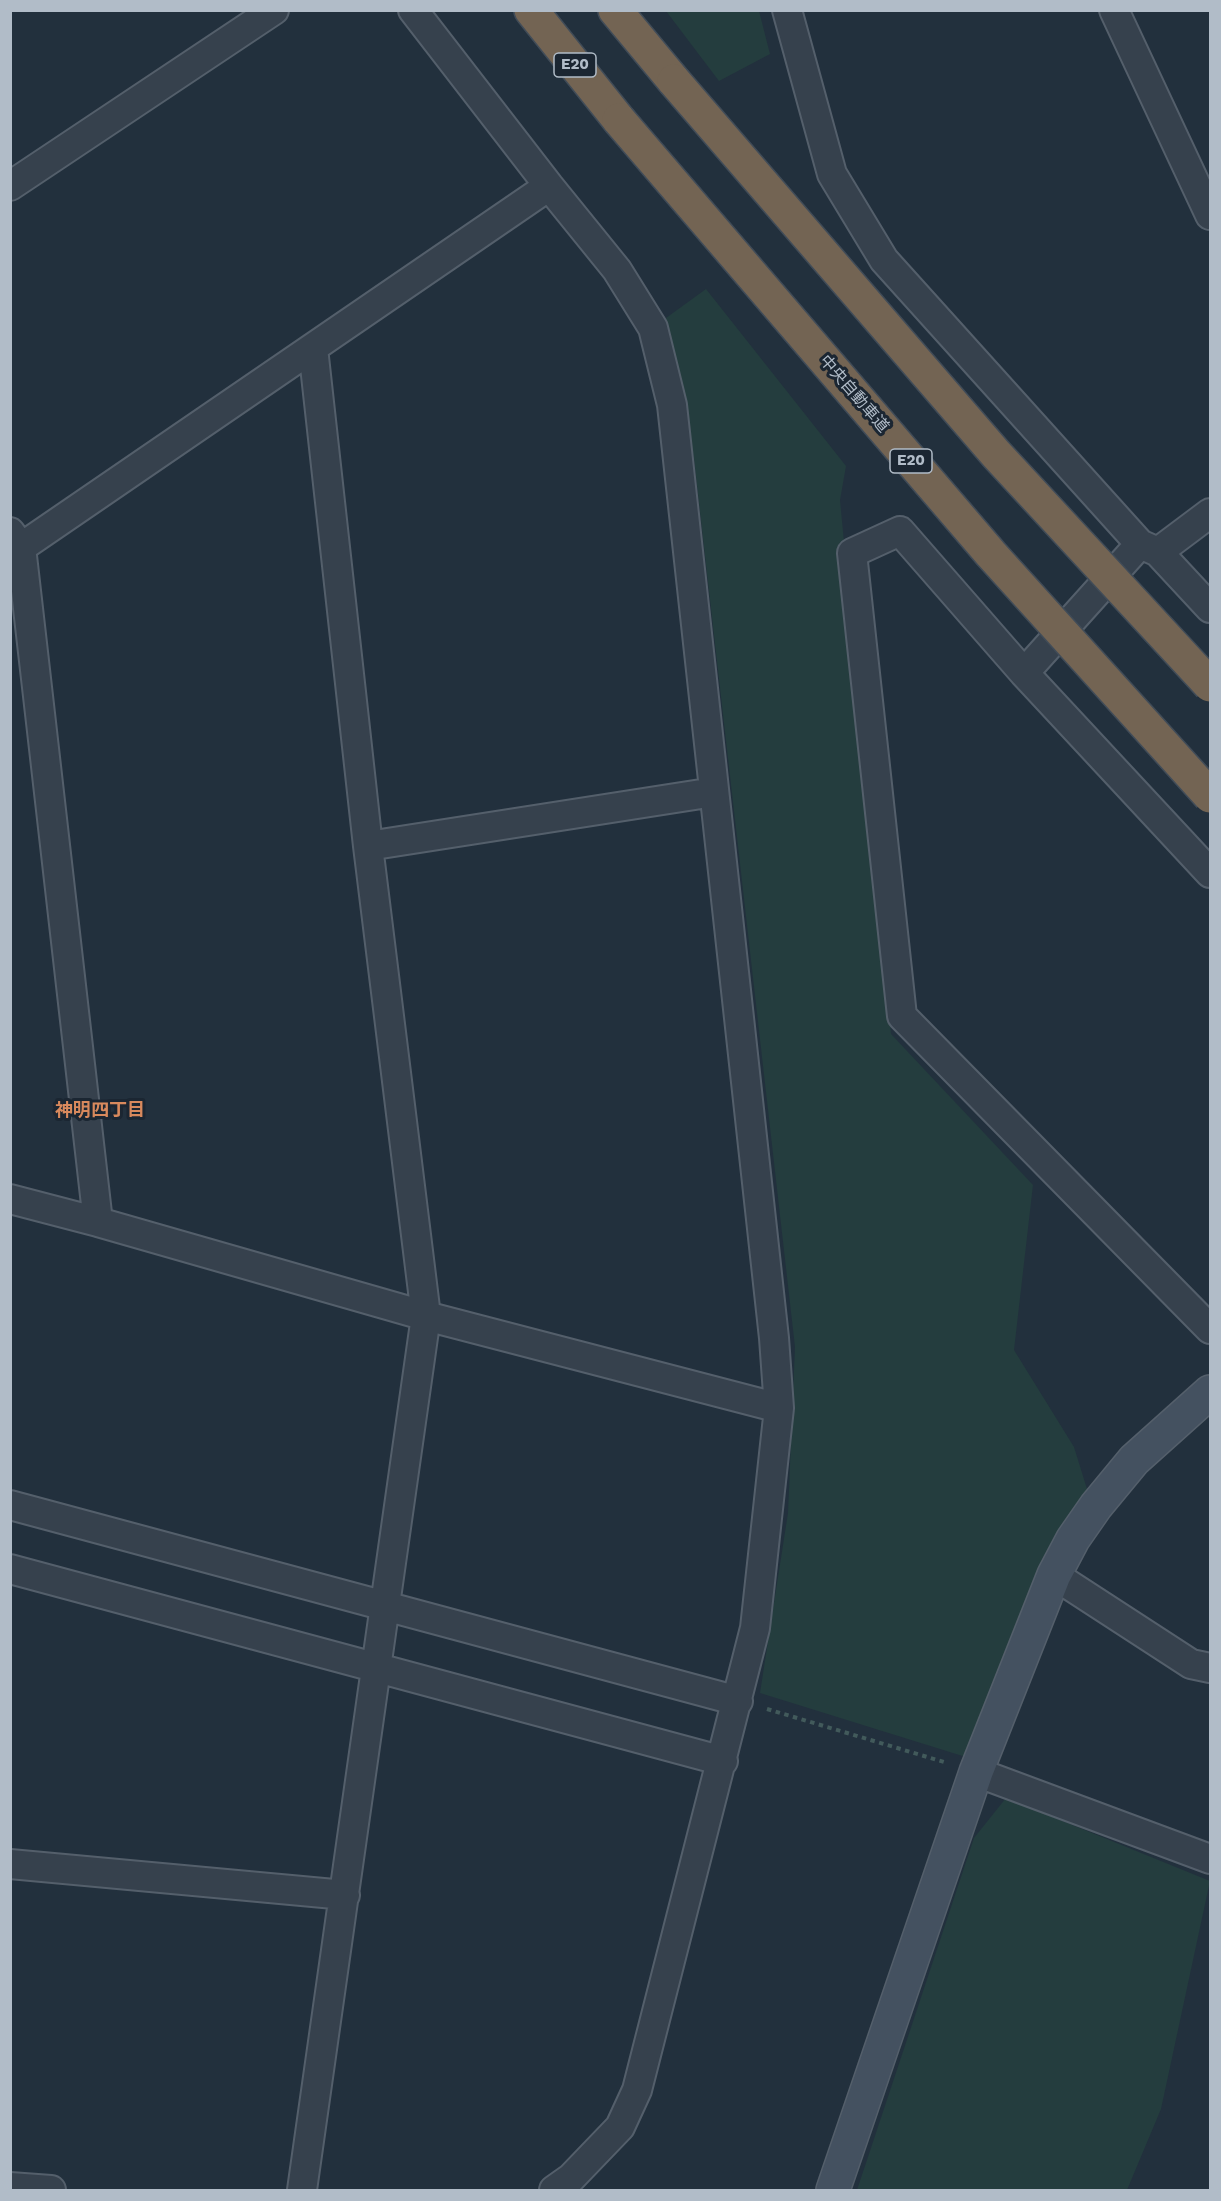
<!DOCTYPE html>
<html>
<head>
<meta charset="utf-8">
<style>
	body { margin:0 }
	#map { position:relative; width:1221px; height:2201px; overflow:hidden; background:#22303d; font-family:"Work Sans",sans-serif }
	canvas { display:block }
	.frame { position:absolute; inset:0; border:12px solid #b1bcc8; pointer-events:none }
</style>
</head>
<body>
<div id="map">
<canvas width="1221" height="2201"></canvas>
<div class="frame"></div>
</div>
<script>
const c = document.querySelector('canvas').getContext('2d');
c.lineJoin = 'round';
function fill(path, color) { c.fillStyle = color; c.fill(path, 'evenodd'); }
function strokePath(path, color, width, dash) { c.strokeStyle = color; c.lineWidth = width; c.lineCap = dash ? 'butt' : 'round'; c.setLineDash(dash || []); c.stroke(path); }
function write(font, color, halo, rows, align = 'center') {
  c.font = font + ' "Work Sans","Noto Sans JP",sans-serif'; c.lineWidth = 6; c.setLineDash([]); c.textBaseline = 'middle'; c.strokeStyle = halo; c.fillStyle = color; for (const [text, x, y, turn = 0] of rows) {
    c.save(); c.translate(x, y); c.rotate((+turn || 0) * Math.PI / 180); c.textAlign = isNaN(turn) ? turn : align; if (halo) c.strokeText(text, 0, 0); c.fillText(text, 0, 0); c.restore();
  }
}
fill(new Path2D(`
	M 666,11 L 759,11 L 770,54 L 719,81 Z
	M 706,289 L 846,466 L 840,500 L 891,1034 L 1033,1185 L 1014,1350 L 1074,1447 L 1087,1489 L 969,1758 L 760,1693 L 788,1513 L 795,1347 L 694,459 L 666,318 Z
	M 1006,1798 L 1210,1881 L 1161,2109 L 1127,2190 L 857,2190 L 974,1838 Z`), '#243d3e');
const street = new Path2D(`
	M 413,10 L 549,186 L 617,270 L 653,328 L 672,405 L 774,1338 L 779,1408 L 755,1628 L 637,2090 L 620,2127 L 571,2178 L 554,2190
	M 787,10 L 832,174 L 884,260 L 1140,544 L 1158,552 L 1210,608
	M 1114,10 L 1210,215
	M 10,186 L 274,10
	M 10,532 L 21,547 L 98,1222
	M 1158,552 L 1210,513
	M 10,555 L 549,186
	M 1024,673 L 1140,544
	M 368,846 L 714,792
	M 1210,873 L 1024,673 L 900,531 L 852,553 L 902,1016 L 1210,1329
	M 10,1199 L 98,1222 L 426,1316 L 779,1408
	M 10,1505 L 738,1701
	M 10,1569 L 723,1761
	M 1054,1575 L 1191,1664 L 1210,1668
	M 976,1772 L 1210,1859
	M 10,1864 L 345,1895
	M 10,2187 L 51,2190
	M 302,2190 L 426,1316 L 368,846 L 313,348`);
const secondary = new Path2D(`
	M 833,2190 L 976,1772 L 1054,1575 L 1073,1539 L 1096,1506 L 1134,1460 L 1210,1392`);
const highway = new Path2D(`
	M 531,10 L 619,120
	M 615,10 L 674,81`);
strokePath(street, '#545f6b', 32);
strokePath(secondary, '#545f6b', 36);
strokePath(highway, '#414c58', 36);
strokePath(new Path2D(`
	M 767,1709 L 944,1762`), '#425a5b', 4, [4.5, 4.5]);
strokePath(street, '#36414d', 28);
strokePath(secondary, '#445160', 33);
strokePath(highway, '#736453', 33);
const highwayBridge = new Path2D(`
	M 674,81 L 996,454 L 1210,685
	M 619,120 L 991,554 L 1210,796`);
strokePath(highwayBridge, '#414c58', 36, []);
strokePath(highwayBridge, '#736453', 33);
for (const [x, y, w] of [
	[575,65,42],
	[911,461,42]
]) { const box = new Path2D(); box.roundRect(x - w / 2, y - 12, w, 24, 4.5); c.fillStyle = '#1b2632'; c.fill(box); strokePath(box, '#b1bcc8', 1.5); }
write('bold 15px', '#b1bcc8', null, [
	["E20",575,65],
	["E20",911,461]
]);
write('16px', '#b1bcc8', '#1b2632', [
	["中央自動車道",854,394,49]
]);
write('bold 18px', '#d8895d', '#1b2632', [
	["神明四丁目",100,1111]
]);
</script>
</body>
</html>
